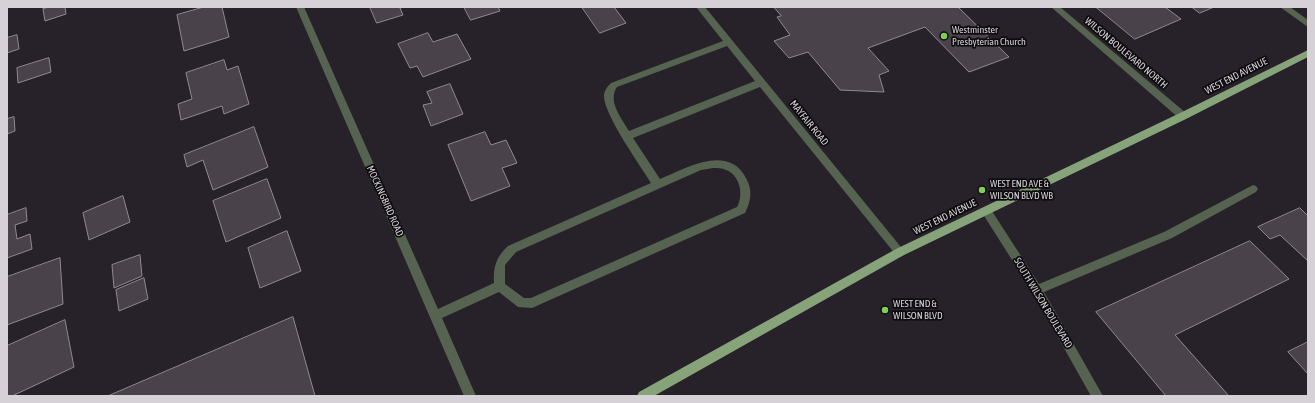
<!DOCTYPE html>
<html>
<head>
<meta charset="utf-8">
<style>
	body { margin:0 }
	#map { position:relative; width:1315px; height:403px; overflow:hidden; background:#272129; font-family:"Asap Condensed",sans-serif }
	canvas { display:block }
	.frame { position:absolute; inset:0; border:8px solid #d5d1d6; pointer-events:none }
</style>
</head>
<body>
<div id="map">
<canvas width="1315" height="403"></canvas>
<div class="frame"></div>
</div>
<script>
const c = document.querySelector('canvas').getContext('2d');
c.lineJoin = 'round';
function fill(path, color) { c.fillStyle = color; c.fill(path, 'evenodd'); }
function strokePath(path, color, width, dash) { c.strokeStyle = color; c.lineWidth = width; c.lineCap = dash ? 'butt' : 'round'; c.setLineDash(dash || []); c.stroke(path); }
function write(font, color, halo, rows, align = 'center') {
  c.font = font + ' "Asap Condensed",sans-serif'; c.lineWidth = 3.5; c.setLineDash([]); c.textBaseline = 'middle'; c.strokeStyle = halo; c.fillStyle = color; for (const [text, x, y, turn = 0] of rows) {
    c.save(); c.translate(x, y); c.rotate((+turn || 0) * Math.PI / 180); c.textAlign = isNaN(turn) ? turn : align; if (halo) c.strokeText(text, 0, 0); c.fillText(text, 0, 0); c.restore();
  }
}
const building = new Path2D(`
	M 50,7 L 65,7 L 66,14 L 45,21 L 43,9 Z
	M 204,7 L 222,7 L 229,37 L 184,51 L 177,15 Z
	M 370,7 L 405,7 L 400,8 L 403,15 L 377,23 Z
	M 464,7 L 498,7 L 500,11 L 471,20 Z
	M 582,7 L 614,7 L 626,23 L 600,33 Z
	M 774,7 L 958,7 L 1009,57 L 969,72 L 925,27 L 868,48 L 889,71 L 879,75 L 884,92 L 840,90 L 808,52 L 789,58 L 774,41 L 790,35 L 777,17 L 781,16 Z
	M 1096,7 L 1165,7 L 1181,19 L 1135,39 Z
	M 1192,7 L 1214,7 L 1200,13 Z
	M 428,33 L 433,42 L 457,34 L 471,59 L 423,77 L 417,66 L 410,68 L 398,44 Z
	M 17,35 L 19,49 L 7,53 L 7,38 Z
	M 49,58 L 51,72 L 18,83 L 17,68 Z
	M 224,60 L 227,70 L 238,66 L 249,104 L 224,114 L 222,106 L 181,120 L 178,104 L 192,99 L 186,73 Z
	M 450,84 L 463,114 L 431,126 L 423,105 L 432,103 L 427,92 Z
	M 14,117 L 15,131 L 7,134 L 7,119 Z
	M 254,127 L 268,167 L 213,190 L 203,160 L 187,167 L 184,155 Z
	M 485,132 L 491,145 L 506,140 L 517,163 L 502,168 L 510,186 L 471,201 L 448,145 Z
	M 267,179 L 281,218 L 226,242 L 213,201 Z
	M 123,196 L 130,222 L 89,240 L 83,213 Z
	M 26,208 L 27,221 L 15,225 L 17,239 L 30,234 L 32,249 L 7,258 L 7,215 Z
	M 1300,208 L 1308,216 L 1308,261 L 1280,235 L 1270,239 L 1258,227 Z
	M 287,231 L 301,271 L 260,288 L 248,248 Z
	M 1250,241 L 1289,279 L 1175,335 L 1229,396 L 1166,396 L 1096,312 Z
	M 140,255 L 142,276 L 114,288 L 112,265 Z
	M 60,258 L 63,304 L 7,325 L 7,277 Z
	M 144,278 L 148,299 L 119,311 L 116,290 Z
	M 293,317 L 315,396 L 108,396 Z
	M 65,320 L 74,367 L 12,396 L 7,396 L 7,346 Z
	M 1308,342 L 1308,374 L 1288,352 Z`);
fill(building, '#49424b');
strokePath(building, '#908992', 1);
fill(new Path2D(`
	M 296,7 L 304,7 L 438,309 L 494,283 C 493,267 496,257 508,246 L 651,183 C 640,165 604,115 604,96 C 604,91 607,87 611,83 L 723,41 L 696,7 L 705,7 L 905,252 L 904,255 L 900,257 L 896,255 L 760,87 L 633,138 L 660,179 C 685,169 728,143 746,178 C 753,191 751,201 745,213 L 532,308 L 518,307 L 499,292 L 442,318 L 476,396 L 464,396 ZM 727,46 L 755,81 L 629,131 C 622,119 607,101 617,87 ZM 713,168 C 717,168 722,168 726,170 C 740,175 744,195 737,207 L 531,298 L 524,298 L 505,284 L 505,265 L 516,252 L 701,170 Z
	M 1051,7 L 1060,7 L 1186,113 L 1188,116 L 1186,119 L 1180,119 Z
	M 1280,7 L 1290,7 L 1308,20 L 1308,27 Z
	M 1253,185 L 1256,186 L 1258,189 L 1256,192 L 1172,238 L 1044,292 L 1103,396 L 1091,396 L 1033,293 L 981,211 L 982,208 L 990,208 L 1039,284 L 1164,232 Z`), '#566350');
fill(new Path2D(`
	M 1308,50 L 1308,57 L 1186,119 L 904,255 L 654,396 L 637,396 L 639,392 L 896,249 L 1180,113 Z`), '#87a37a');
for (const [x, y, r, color] of [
	[944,36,4,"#7fd052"],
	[982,190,4,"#7fd052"],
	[885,310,4,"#7fd052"]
]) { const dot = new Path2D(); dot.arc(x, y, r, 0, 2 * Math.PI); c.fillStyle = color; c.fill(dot); strokePath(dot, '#0e0c0f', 1.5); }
write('10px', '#d5d1d6', '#0e0c0f', [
	["Westminster",952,30],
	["Presbyterian Church",952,42],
	["WEST END AVE &",990,184],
	["WILSON BLVD WB",990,196],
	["WEST END &",893,304],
	["WILSON BLVD",893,316]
], 'left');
write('10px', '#d5d1d6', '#0e0c0f', [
	["WILSON BOULEVARD NORTH",1126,53,40],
	["WEST END AVENUE",1236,76,-27],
	["MAYFAIR ROAD",809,123,51],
	["MOCKINGBIRD ROAD",385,201,66],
	["WEST END AVENUE",945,217,-26],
	["SOUTH WILSON BOULEVARD",1043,303,59]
]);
</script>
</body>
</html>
